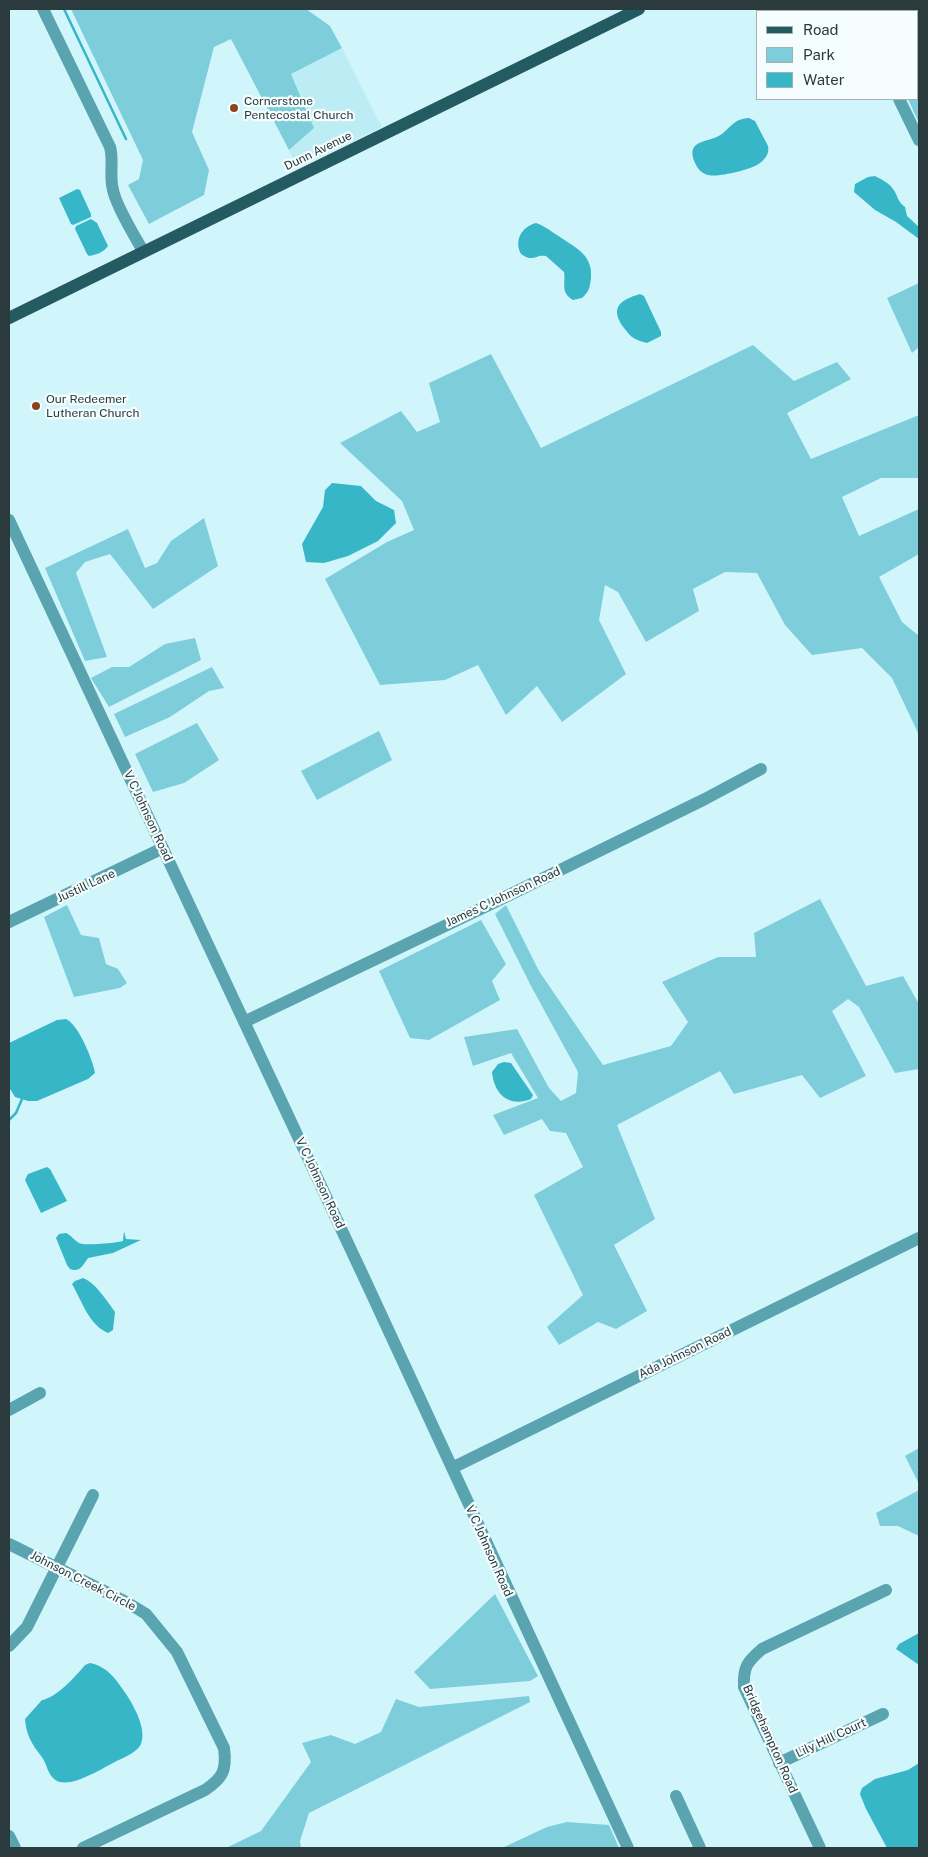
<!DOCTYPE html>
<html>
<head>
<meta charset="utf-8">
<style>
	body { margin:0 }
	#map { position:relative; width:928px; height:1857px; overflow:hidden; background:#d0f6fc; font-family:"Public Sans",sans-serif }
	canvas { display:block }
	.frame { position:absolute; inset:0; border:10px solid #2b3a3d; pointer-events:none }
	.legend { position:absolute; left:756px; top:10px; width:162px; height:90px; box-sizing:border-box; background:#f5fdfe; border:1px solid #a4afb1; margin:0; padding:6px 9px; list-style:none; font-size:15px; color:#2b3a3d }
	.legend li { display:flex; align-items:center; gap:10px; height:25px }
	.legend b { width:25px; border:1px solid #a4afb1 }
</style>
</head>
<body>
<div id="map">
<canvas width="928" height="1857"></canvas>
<div class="frame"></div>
<ul class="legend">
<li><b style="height:6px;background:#245a61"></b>Road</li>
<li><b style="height:14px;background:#7dceda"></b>Park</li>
<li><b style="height:14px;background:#37b6c7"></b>Water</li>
</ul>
</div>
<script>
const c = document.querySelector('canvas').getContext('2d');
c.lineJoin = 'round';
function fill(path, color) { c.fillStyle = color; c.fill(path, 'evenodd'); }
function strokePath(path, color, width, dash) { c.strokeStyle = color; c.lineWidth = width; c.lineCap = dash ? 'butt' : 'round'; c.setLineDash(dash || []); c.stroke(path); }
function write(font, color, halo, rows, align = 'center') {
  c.font = font + ' "Public Sans",sans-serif'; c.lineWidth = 4.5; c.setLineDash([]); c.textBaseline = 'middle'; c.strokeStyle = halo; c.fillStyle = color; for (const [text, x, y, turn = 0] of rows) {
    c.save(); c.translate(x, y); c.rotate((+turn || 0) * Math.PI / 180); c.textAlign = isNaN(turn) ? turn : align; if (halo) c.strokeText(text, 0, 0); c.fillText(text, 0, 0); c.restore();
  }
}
fill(new Path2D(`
	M 342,48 L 382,127 L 297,168 L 289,150 L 314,128 L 291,74 Z`), '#bcedf4');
fill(new Path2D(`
	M 71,9 L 306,9 L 330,26 L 342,48 L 291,74 L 314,128 L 289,150 L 231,39 L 214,47 L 192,132 L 209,170 L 204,195 L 149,224 L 128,185 L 139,179 L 143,160 Z
	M 866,9 L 919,9 L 919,123 L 908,99 L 917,99 L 917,11 L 867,11 Z
	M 919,283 L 919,347 L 912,353 L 887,298 Z
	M 753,345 L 794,381 L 837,362 L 851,379 L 787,413 L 811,459 L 919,415 L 919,478 L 881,478 L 842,497 L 859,536 L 919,509 L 919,554 L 879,577 L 902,622 L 919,636 L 919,735 L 892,678 L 862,648 L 812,655 L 785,625 L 757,573 L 725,572 L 693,589 L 699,611 L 646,642 L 618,592 L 605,585 L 599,620 L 626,674 L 562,722 L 537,686 L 506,715 L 478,665 L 445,680 L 380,685 L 325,579 L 387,542 L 414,530 L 402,501 L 340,443 L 401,411 L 417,432 L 440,422 L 429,383 L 491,354 L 541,448 Z
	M 204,518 L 218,566 L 153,609 L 110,554 L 85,562 L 76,573 L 107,657 L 85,661 L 45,568 L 128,529 L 145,568 L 157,563 L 171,541 Z
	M 195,638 L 201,660 L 109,707 L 91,678 L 112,667 L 129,667 L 165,644 Z
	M 212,667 L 224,688 L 209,691 L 170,717 L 125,737 L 114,714 Z
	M 197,723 L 219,760 L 184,783 L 153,792 L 135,754 Z
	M 379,731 L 392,760 L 317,800 L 301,771 Z
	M 820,899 L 866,986 L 903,976 L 919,1004 L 919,1069 L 895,1073 L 859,1007 L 848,999 L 832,1011 L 866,1076 L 820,1098 L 802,1075 L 734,1094 L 720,1071 L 617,1125 L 655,1219 L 614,1245 L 647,1311 L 616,1329 L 598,1322 L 559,1345 L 547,1327 L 583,1295 L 534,1195 L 583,1167 L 566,1133 L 550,1131 L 542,1119 L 504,1135 L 493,1115 L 538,1098 L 511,1053 L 473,1066 L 464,1037 L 517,1029 L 549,1088 L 561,1101 L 576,1093 L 578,1072 L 531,986 L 495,914 L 506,905 L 539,971 L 603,1065 L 671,1046 L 688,1022 L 662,982 L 718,957 L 756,957 L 754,933 Z
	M 67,905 L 81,935 L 99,938 L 106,964 L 118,969 L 127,983 L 120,988 L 74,997 L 44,917 Z
	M 481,920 L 506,964 L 492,981 L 500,1000 L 429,1040 L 410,1038 L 379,971 Z
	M 919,1448 L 919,1484 L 905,1456 Z
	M 919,1490 L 919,1536 L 898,1526 L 880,1526 L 876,1513 Z
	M 495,1594 L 538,1676 L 530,1681 L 430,1689 L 414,1672 Z
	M 529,1696 L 530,1702 L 309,1813 L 300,1841 L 301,1848 L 226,1848 L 261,1831 L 311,1762 L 302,1743 L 331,1735 L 355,1744 L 381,1732 L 396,1699 L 419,1707 Z
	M 567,1822 L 609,1825 L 619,1848 L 502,1848 L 547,1827 Z`), '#7dceda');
fill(new Path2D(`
	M 749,118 L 755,121 L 768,146 C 770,154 764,161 757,165 C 748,170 714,179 705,174 C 700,172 697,167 695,163 C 687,144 699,143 714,138 C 729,133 730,119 749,118 Z
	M 875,176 C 881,179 889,183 893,189 C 899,197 896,200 905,207 L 907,216 L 919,227 L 919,239 L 896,222 L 875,210 L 854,192 L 855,184 L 868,177 Z
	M 77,189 L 80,190 L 91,214 L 91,217 L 73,225 L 71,224 L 59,198 Z
	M 91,219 L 97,223 L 108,246 C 104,252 96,255 89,256 L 87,254 L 75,229 L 76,226 Z
	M 536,223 C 545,226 552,232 560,237 C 576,248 593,255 591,278 C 590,287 589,292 582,298 L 573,300 C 560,292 566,284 564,272 L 546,256 C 535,254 534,263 521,254 C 514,241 521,227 536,223 Z
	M 640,294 L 644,296 L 661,332 L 661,336 L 647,343 C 643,342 636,340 632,337 C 629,335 626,330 624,328 C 609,308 620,300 640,294 Z
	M 332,483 L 361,486 L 376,501 L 394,510 L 396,523 L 378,541 L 348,556 L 324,563 L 306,562 L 302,544 L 323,507 L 325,490 Z
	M 66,1019 C 78,1024 93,1060 95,1073 L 88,1079 L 37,1101 L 28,1101 L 15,1097 L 10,1089 L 9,1043 L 57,1020 Z
	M 504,1062 L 511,1063 L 533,1095 L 531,1099 C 509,1108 494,1094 492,1072 L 498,1064 Z
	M 47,1167 L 50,1169 L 67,1201 L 41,1213 L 25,1180 L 28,1174 Z
	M 124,1231 L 126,1239 L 141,1240 L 113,1253 L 88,1258 C 83,1265 80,1273 70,1269 L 67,1265 L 56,1238 L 59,1234 L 66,1233 C 71,1235 74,1240 79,1243 C 83,1246 116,1243 123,1241 Z
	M 83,1278 C 95,1282 107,1301 115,1312 L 113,1330 L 108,1333 C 89,1325 82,1301 72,1284 L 75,1281 Z
	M 919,1633 L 919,1665 L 896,1649 L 899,1644 Z
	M 90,1663 C 108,1667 116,1679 126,1694 C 134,1706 147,1729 141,1744 C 137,1753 122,1758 113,1763 C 101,1769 67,1791 54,1779 C 47,1773 47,1763 41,1756 C 32,1744 26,1735 25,1719 L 42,1700 C 56,1698 76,1676 85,1665 Z
	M 919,1763 L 919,1848 L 887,1848 L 866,1809 L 860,1794 L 862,1788 L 875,1779 L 908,1770 Z`), '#37b6c7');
strokePath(new Path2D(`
	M 64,9 L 126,139
	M 9,1120 L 16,1113 L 22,1099`), '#37b6c7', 2.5);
strokePath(new Path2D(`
	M 43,9 L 110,147 C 114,161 109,175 113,190 C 116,206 134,235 143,251
	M 857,9 L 858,11
	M 899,99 L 919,140
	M 9,520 L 367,1284 L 628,1848
	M 9,922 L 163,848
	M 244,1022 L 497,901 L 705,799 L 761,769
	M 9,1410 L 40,1393
	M 452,1468 L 919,1238
	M 9,1544 L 128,1603 L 146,1614 L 177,1652 L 224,1748 C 227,1770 223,1778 205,1790 L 83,1848
	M 9,1646 L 27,1627 L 93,1495
	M 779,1763 L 883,1714
	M 676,1796 L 700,1848
	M 9,1836 L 15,1848
	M 820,1848 L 744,1687 C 743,1667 747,1662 762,1649 L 886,1590`), '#59a4af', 12);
strokePath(new Path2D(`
	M 9,318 L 639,9`), '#245a61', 12);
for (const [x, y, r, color] of [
	[234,108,5,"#8a4420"],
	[36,406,5,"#8a4420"]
]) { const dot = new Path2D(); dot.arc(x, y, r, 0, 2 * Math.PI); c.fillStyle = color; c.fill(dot); strokePath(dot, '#f5fdfe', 2); }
write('12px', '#2b3a3d', '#f5fdfe', [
	["Cornerstone",244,101],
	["Pentecostal Church",244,115],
	["Our Redeemer",46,399],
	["Lutheran Church",46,413]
], 'left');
write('12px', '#2b3a3d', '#f5fdfe', [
	["Dunn Avenue",318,151,-26],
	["V C Johnson Road",148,816,65],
	["Justill Lane",86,886,-25],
	["James C Johnson Road",503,897,-25],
	["V C Johnson Road",320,1183,65],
	["Ada Johnson Road",685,1353,-26],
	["V C Johnson Road",489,1551,66],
	["Johnson Creek Circle",83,1581,27],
	["Lily Hill Court",831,1738,-25],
	["Bridgehampton Road",770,1739,66]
]);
</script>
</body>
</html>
